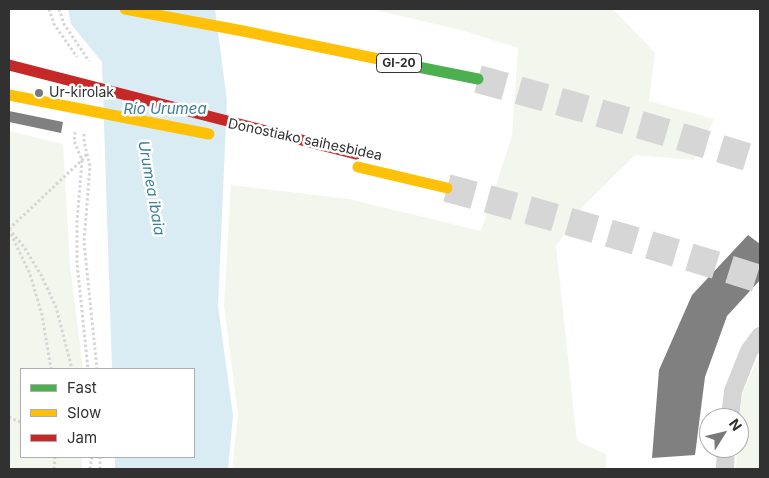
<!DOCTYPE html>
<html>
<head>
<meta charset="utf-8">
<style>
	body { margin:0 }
	#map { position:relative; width:769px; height:478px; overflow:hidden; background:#fff; font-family:Inter,sans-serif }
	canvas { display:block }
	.frame { position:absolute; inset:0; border:10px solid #313131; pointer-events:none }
	.legend { position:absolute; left:20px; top:368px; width:175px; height:90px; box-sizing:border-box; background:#fff; border:1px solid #adadad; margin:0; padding:6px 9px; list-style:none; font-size:15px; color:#313131 }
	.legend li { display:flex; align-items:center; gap:10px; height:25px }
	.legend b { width:25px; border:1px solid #adadad }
	.north { position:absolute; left:699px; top:408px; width:50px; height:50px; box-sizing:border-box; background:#fff; border:1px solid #adadad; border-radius:50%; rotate:54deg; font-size:14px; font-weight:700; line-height:20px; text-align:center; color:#313131 }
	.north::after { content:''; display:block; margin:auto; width:18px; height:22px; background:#797979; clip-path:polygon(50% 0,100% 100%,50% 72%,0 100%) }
</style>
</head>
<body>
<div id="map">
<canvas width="769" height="478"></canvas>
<div class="frame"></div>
<ul class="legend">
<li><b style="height:6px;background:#4caf50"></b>Fast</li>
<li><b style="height:6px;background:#ffc107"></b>Slow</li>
<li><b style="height:6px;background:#c62828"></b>Jam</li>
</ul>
<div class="north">N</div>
</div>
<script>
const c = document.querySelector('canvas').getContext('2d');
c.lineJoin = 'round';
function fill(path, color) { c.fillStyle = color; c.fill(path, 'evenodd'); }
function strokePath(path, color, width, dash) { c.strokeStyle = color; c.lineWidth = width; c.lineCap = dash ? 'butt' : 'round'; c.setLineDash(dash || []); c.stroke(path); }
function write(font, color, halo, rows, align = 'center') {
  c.font = font + ' Inter,sans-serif'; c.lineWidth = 5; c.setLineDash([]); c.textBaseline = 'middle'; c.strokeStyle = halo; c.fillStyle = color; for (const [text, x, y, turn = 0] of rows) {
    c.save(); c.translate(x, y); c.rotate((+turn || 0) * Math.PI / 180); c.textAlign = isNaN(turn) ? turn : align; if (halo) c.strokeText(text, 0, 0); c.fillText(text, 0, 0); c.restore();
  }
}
fill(new Path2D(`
	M 371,9 L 613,9 L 655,53 L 649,101 L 714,119 L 694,160 L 635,155 L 585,204 L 556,246 L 577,441 L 606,454 L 606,469 L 232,469 L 238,415 L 224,305 L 231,185 L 349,199 L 481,231 L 512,136 L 518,48 L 461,30 Z
	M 9,131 L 63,144 L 70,265 L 83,369 L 21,369 L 21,457 L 82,457 L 82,469 L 9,469 Z
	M 760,355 L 760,469 L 736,469 L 737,448 L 739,448 L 739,425 L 742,393 Z`), '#f3f6ed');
fill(new Path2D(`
	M 68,9 L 215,9 L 227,101 L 218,306 L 233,416 L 228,469 L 115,469 L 115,457 L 194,457 L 194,369 L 112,369 L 102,62 L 71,24 Z`), '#daecf3');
fill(new Path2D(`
	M 9,111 L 63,122 L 61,133 L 9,122 Z
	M 748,235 L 760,244 L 760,280 L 727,316 L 705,377 L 695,455 L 652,458 L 659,370 L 692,295 Z`), '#808080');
strokePath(new Path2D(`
	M 478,79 C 573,105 667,132 760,161
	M 447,188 C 552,216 656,246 760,279`), '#d6d6d6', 28, [28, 14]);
strokePath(new Path2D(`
	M 49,9 L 54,24 L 77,57
	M 59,9 L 64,24 L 89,61
	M 75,132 L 74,141 L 82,160 L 77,222 L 77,263 L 88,369
	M 84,134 L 84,142 L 90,166 L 84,242 L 97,369
	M 9,229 L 24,247 L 41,275 L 56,307 L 72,369
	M 9,229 L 82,160 L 87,154
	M 11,234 L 30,274 L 42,315 L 51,369
	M 9,417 L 15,420 L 21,422
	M 54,469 L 55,457
	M 90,469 L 92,457
	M 100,469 L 100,457`), '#d5d5d5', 3, [2.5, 2.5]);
strokePath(new Path2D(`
	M 730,418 L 733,391 L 749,351 L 760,336
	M 725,469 L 726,448`), '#d5d5d5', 18);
strokePath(new Path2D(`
	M 393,62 L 478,79`), '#4caf50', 11);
strokePath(new Path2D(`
	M 125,9 L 243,31 L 393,62
	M 358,167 L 447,188`), '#ffc107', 11);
strokePath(new Path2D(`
	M 9,95 L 209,134`), '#ffc107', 11);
strokePath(new Path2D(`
	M 9,65 L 356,154`), '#c62828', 11);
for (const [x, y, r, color] of [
	[39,93,5,"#797979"]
]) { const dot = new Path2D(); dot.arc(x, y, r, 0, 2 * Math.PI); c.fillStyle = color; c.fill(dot); strokePath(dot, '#fff', 2); }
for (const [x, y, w] of [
	[399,63,45]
]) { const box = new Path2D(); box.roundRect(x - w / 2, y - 9.5, w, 19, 4); c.fillStyle = '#fff'; c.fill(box); strokePath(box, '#313131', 1); }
write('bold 12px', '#313131', null, [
	["GI-20",399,63]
]);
write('14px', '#313131', '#fff', [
	["Ur-kirolak",49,93]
], 'left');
write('14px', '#313131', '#fff', [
	["Donostiako saihesbidea",305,140,12]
]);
write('italic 15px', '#3a7e98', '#fff', [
	["Río Urumea",165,109],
	["Urumea ibaia",151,188,80]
]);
</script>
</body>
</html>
